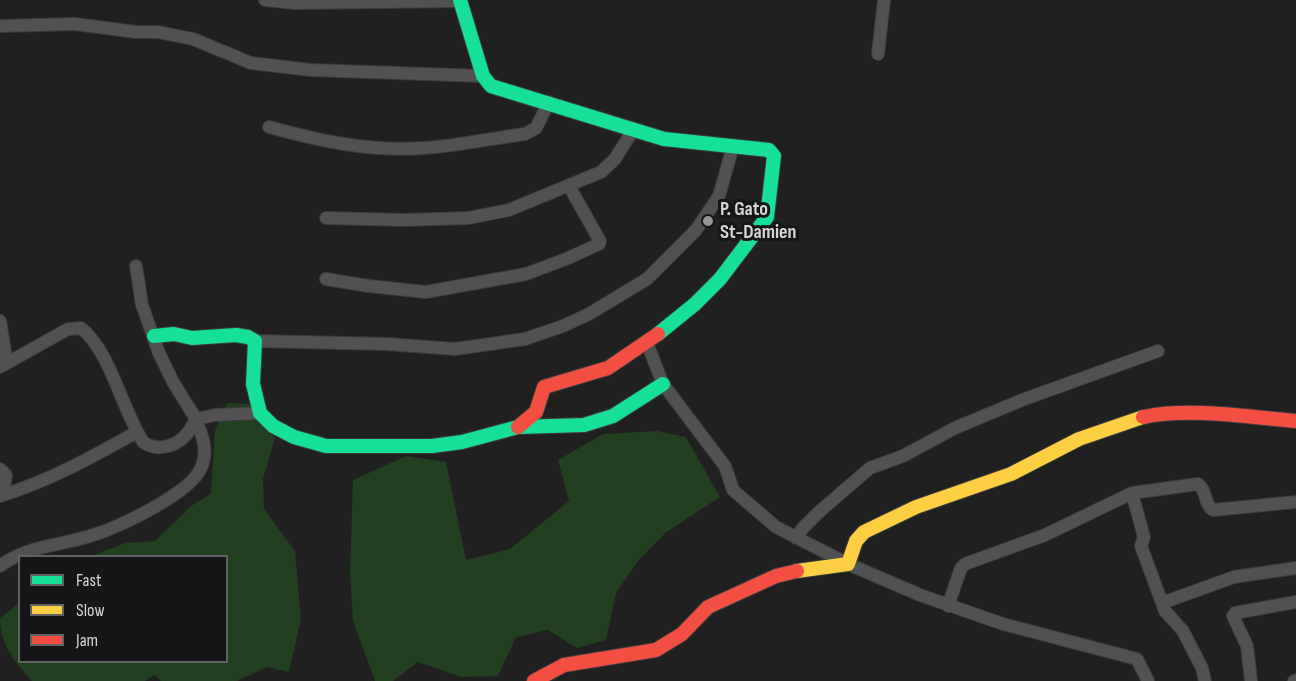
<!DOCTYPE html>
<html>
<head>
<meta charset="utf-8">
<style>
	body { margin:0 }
	#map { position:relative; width:1296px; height:681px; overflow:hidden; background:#202021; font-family:"Sofia Sans Condensed",sans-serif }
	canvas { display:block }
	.legend { position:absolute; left:18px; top:555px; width:210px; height:108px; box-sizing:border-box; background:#161618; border:2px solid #626264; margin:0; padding:8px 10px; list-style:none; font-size:18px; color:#d5d5d6 }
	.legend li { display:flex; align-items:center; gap:12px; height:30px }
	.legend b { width:30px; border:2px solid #626264 }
</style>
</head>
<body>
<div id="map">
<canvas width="1296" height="681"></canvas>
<ul class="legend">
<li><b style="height:8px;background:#16e098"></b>Fast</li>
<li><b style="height:8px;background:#ffcf43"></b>Slow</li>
<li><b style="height:8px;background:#f24e42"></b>Jam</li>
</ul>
</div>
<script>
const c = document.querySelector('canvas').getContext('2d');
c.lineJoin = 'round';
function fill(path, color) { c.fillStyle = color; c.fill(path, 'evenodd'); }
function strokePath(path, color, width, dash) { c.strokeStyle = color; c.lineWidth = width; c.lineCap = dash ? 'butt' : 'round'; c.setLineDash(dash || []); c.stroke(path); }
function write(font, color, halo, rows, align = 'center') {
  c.font = font + ' "Sofia Sans Condensed",sans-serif'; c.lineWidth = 6; c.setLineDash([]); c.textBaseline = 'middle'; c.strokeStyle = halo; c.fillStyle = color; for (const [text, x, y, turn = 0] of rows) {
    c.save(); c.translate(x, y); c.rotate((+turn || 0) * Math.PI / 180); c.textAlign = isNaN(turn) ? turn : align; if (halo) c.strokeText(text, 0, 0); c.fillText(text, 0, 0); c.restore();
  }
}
fill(new Path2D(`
	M 227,403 L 249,404 L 275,438 L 263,479 L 264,509 L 295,551 L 301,619 L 289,672 L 267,667 L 237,681 L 161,681 L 155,675 L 145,681 L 32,681 C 15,662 0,645 0,618 L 19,603 L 20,662 L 226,662 L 226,556 L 92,556 L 125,543 L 155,541 L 191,506 L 211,494 L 215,431 Z
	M 657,431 L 686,437 L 720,497 L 665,533 L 638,561 L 616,593 L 606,640 L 577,648 L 548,630 L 516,637 L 498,676 L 461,677 L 418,662 L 393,681 L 375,681 L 353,621 L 350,572 L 353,480 L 406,456 L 446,462 L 466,560 L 510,549 L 569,501 L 558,460 L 603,434 Z`), '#223f20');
const street = new Path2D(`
	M 265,0 L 295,3 L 460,1
	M 0,26 L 75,24 L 136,32 L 158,32 L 193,39 L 251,63 L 311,70 L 483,76
	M 878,54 L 884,0
	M 269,127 C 320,141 371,152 424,148 C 458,146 492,138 525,134 L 536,128 L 549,102
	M 326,218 L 404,220 L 468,218 L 509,210 L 601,172 L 615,159 L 633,130
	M 326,279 L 369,286 L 426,292 L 526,274 L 566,259 L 599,244 L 600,241 L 569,186
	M 0,321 L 7,363
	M 255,341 L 387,344 L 455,349 L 525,339 L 563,326 L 589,314 L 647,279 L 696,230 L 719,196 L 733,146
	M 647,343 L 663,384 L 718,457 L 725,466 L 733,490 L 776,527 L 848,564 L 920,595 L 1003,624 L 1137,659 L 1148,681
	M 0,367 L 68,329 L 81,328 C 110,351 122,409 143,442 C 156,451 173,448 185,436 C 189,432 193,425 196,419 L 173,382 L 159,353 L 142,305 L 136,266
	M 0,469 L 6,475 L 5,482 L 0,493
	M 1132,493 L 1144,537 L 1141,546 L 1165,611 L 1183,631 L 1202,668 L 1205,681
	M 0,496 C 49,481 92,457 137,432
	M 796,538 L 802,529 L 820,511 L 870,468 L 903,456 L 955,428 L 1022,400 L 1158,351
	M 0,566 C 29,545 58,546 90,536 C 117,528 190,494 201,468 C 209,450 202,436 196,419 L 215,415 L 260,413
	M 1162,603 L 1234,577 L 1296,568
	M 948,606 L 961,568 L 965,564 L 1045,535 L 1132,493 L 1198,484 C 1207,490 1204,505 1213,510 L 1296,502
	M 1251,681 L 1247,646 L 1233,616 L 1235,613 L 1296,602
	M 1294,681 L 1296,680`);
const fast = new Path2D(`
	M 460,0 L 483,76 L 491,86 L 664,139 L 769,150 L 774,156 L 767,217 L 720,279 L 695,304 L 658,334
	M 154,336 L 174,334 L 192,338 L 236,335 L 248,337 L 255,341 L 253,384 L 260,413 L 273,426 L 294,437 L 326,446 L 432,446 L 462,442 L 518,427 L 584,425 L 613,416 L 663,384`);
const slow = new Path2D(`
	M 797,571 L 848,564 L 856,541 L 864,532 L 916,507 L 1011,474 L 1079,439 L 1143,417`);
const jam = new Path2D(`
	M 1143,417 C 1190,407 1248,417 1296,421
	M 518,427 L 536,412 L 544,387 L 608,368 L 658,334
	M 534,681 L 564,665 L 656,650 L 682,634 L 708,607 L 776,576 L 797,571`);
strokePath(street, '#3b3b3b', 14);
strokePath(fast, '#3b3b3b', 16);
strokePath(slow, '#3b3b3b', 16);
strokePath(jam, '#3b3b3b', 16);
strokePath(street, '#515152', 12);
strokePath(fast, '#16e098', 14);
strokePath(slow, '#ffcf43', 14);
strokePath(jam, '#f24e42', 14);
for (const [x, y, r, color] of [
	[708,221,6,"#969697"]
]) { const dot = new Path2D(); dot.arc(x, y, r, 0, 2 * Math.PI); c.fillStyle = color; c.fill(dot); strokePath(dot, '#161618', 2); }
write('bold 20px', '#d5d5d6', '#161618', [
	["P. Gato",720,210],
	["St-Damien",720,233]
], 'left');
</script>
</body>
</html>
